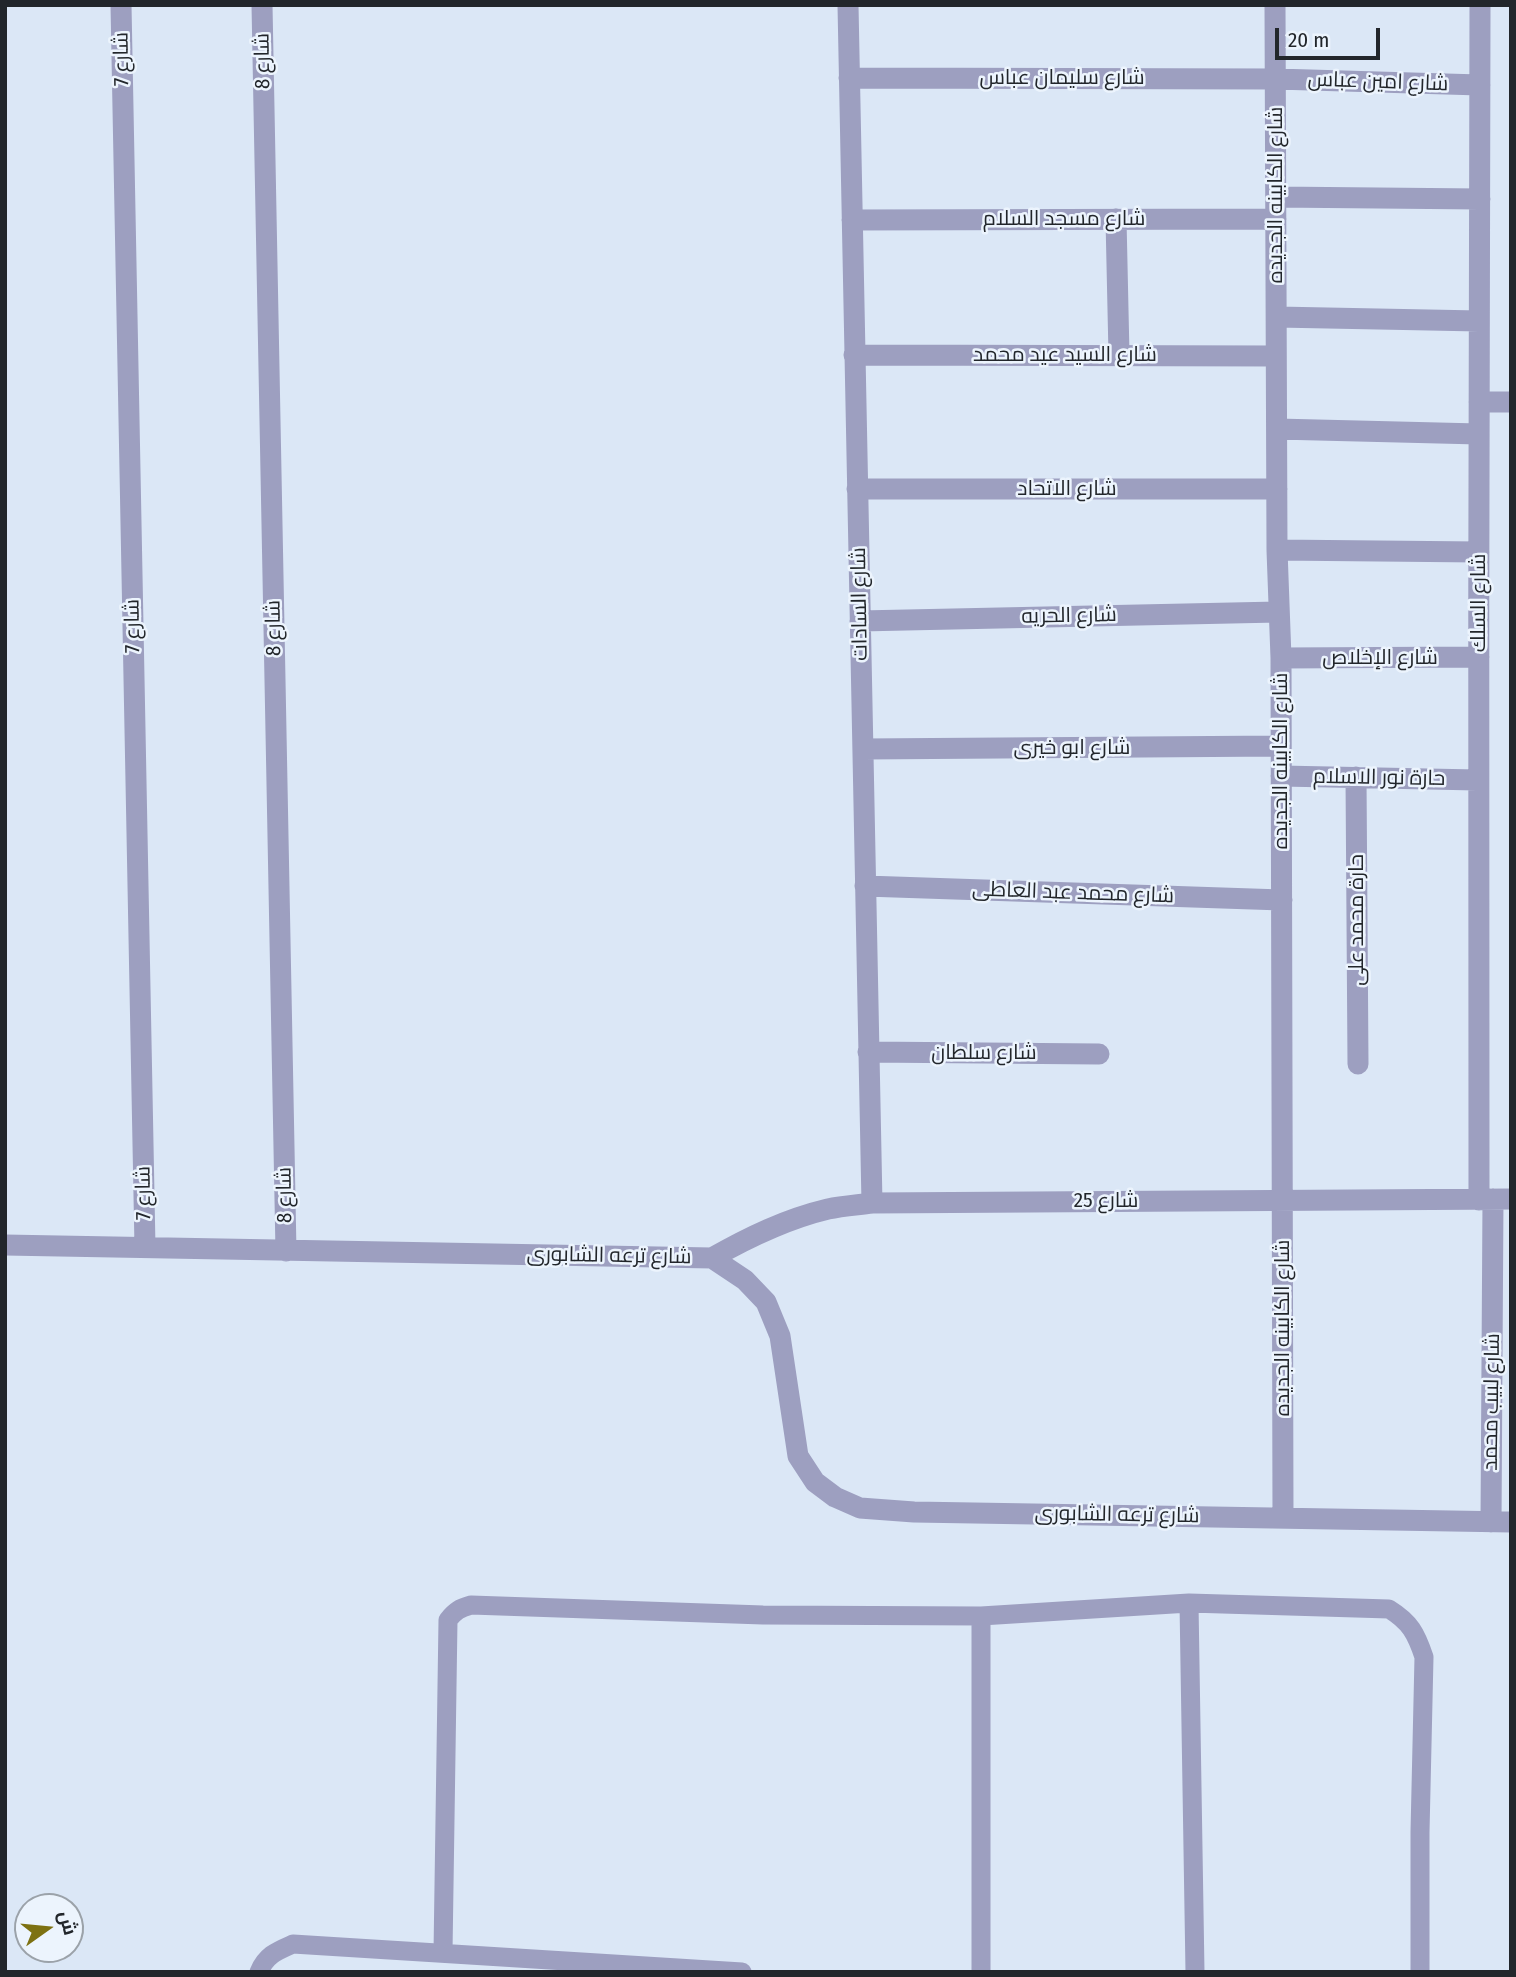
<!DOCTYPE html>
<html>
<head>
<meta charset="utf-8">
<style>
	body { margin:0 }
	#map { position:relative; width:1516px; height:1977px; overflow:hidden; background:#dbe7f6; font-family:"Fira Sans Condensed",Cairo,sans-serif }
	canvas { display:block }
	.frame { position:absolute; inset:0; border:7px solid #22262b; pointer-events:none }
	.north { position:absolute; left:14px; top:1893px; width:70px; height:70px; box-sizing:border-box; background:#ecf4fd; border:2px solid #9ba2a9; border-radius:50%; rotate:75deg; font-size:19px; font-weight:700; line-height:28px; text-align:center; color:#22262b }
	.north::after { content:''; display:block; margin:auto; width:24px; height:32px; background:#7d7112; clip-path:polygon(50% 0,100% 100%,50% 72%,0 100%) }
	.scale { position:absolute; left:1275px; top:28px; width:105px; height:32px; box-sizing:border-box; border:4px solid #22262b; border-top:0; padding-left:9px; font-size:21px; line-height:24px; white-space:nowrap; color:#22262b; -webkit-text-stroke:5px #ecf4fd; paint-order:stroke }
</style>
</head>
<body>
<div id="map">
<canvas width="1516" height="1977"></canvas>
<div class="frame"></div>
<div class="north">ش</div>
<div class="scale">20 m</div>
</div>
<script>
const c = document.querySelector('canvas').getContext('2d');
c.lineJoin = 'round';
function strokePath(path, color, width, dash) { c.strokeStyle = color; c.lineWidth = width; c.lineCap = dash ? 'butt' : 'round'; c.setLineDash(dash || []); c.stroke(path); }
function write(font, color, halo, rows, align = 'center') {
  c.font = font + ' "Fira Sans Condensed",Cairo,sans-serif'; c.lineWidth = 5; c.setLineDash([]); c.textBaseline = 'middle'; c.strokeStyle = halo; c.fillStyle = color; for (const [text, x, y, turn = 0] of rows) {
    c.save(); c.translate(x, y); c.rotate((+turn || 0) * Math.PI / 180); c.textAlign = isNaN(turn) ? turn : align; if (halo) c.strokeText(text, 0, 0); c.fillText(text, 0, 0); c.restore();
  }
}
strokePath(new Path2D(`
	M 1189,1603 L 1195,1972
	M 443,1952 L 448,1620 C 455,1611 460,1608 471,1605 L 763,1615 L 981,1616 L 1189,1603 L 1389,1609 C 1410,1622 1416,1633 1424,1657 L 1420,1832 L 1420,1972
	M 259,1972 C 266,1955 277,1951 293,1944 L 742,1972
	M 981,1972 L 981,1616`), '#9d9fc0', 19);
strokePath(new Path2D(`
	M 121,5 L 145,1247
	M 262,5 L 286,1251
	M 848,5 L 872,1203
	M 1275,5 L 1277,550 L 1281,658 L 1283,1518
	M 849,78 L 1276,79 L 1480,85
	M 1276,197 L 1480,199
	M 1116,219 L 1119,355
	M 852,220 L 1276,219
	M 1277,317 L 1479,321
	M 854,355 L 1276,356
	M 1479,402 L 1511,402
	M 1277,429 L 1479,434
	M 857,489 L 1277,489
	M 1277,550 L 1479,552
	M 860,621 L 1278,612
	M 1281,658 L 1479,657
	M 863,749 L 1281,746
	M 1281,776 L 1477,780
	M 1356,777 L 1358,1064
	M 865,886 L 1282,900
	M 868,1052 L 1099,1054
	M 1479,1200 C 1477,802 1480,403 1480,5
	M 5,1245 L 712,1258 L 745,1280 L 766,1302 L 780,1336 L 798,1456 L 815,1482 L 835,1497 L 860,1508 L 914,1512 L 1511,1522
	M 712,1258 C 749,1237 786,1219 828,1209 C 842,1206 857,1205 872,1203 L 1511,1199
	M 1491,1522 L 1493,1199`), '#9d9fc0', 21);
write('21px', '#22262b', '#ecf4fd', [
	["شارع 7",122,59,-91],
	["شارع 8",263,61,-91],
	["شارع سليمان عباس",1062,78],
	["شارع امين عباس",1378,82,2],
	["شارع الكابينه الجديده",1276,195,-90],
	["شارع مسجد السلام",1064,219],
	["شارع السيد عيد محمد",1065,355],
	["شارع الاتحاد",1067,489],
	["شارع السلك",1479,603,-90],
	["شارع السادات",860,604,-91],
	["شارع الحريه",1069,616,-1],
	["شارع 7",133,626,-91],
	["شارع 8",274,628,-91],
	["شارع الإخلاص",1380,658],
	["شارع ابو خيرى",1072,748],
	["شارع الكابينه الجديده",1281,761,-90],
	["حارة نور الاسلام",1379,778,1],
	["شارع محمد عبد العاطى",1073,893,2],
	["حارة محمد على",1357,920,-90],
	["شارع سلطان",984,1053],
	["شارع 7",144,1193,-91],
	["شارع 8",285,1195,-91],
	["شارع 25",1106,1201],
	["شارع ترعه الشابورى",609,1256,1],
	["شارع الكابينه الجديده",1283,1328,-90],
	["شارع لبيب محمد",1492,1402,-89],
	["شارع ترعه الشابورى",1117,1515,1]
]);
</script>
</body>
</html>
